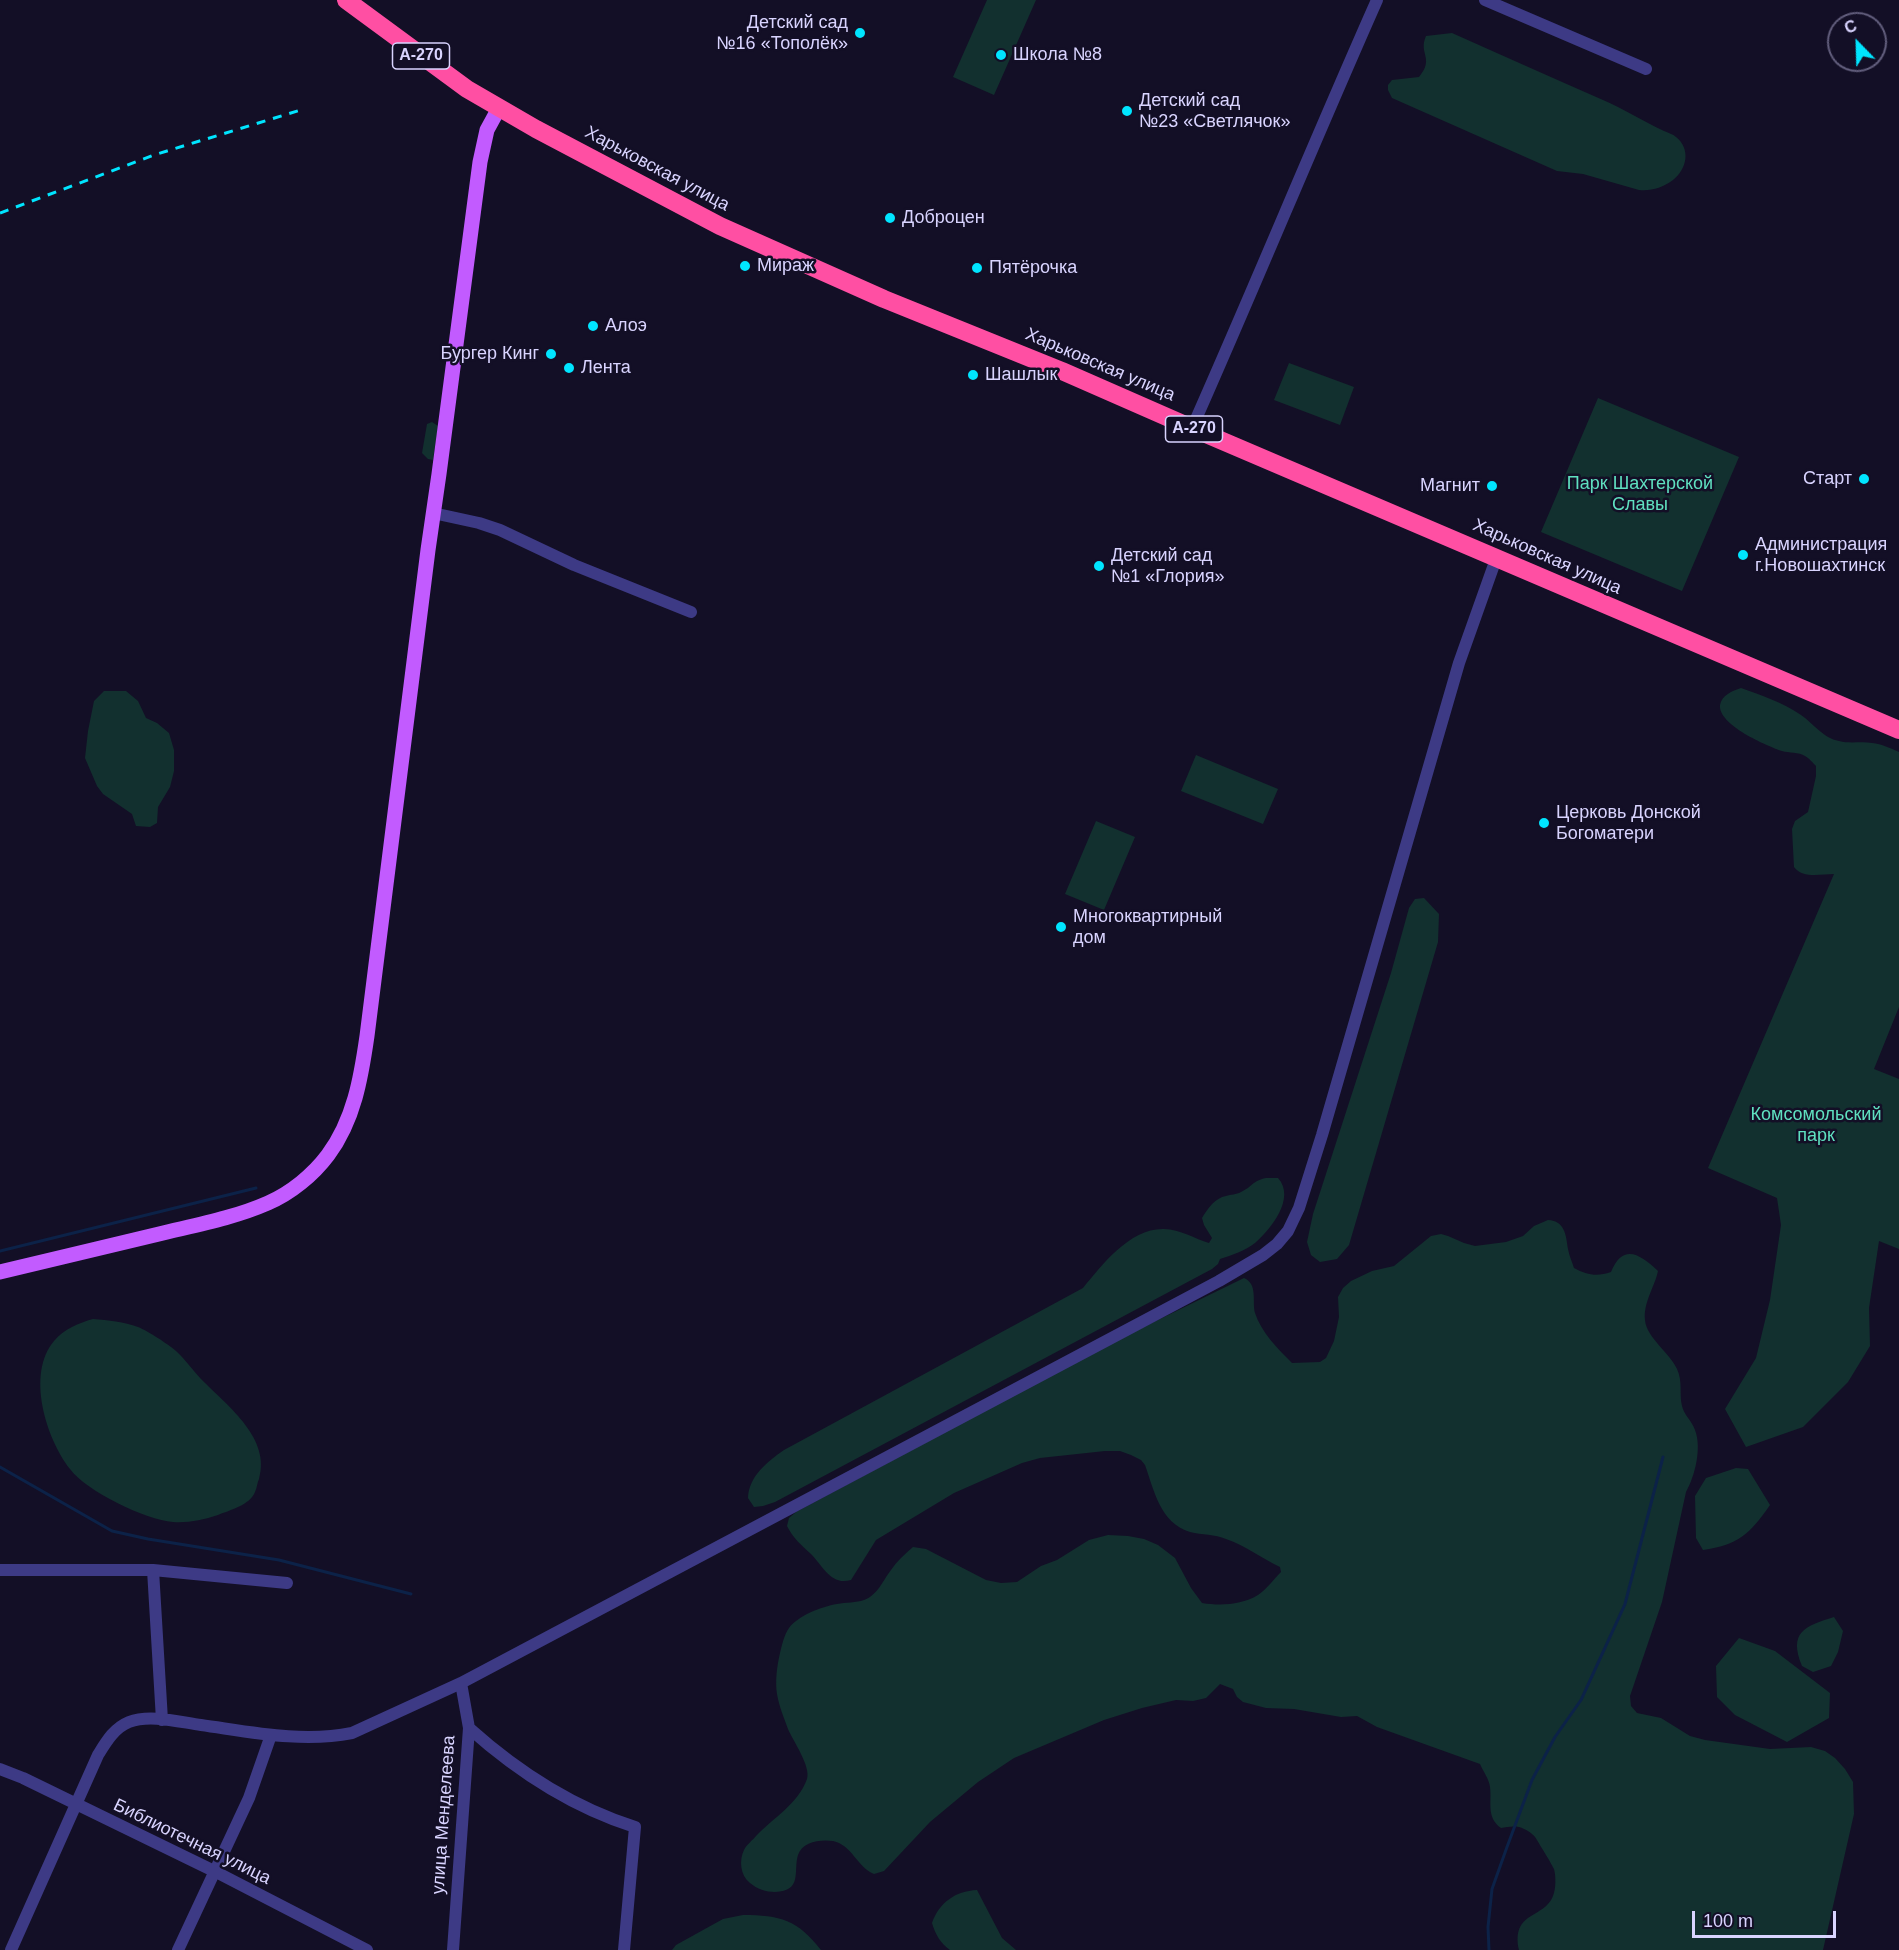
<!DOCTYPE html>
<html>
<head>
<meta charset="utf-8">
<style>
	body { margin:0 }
	#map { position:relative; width:1899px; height:1950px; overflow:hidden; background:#130f26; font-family:Arial,sans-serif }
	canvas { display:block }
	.north { position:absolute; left:1827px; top:12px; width:60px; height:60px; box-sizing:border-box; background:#130f26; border:2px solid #625e7d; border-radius:50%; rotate:337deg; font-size:16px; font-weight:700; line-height:24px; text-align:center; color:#d9d4ff }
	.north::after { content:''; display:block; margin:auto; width:21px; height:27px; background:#00e5ff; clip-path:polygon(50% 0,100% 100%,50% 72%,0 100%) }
	.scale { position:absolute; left:1692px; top:1911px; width:144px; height:27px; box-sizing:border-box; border:3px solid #d9d4ff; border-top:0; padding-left:8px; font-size:18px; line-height:21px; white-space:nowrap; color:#d9d4ff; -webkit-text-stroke:4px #130f26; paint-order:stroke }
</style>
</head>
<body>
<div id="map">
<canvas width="1899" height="1950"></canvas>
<div class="north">С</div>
<div class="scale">100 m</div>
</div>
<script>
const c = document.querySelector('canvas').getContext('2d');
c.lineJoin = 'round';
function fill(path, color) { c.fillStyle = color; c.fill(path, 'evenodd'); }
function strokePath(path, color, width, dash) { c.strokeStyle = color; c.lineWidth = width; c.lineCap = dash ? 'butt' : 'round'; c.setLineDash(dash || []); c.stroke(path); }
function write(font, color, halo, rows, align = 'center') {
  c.font = font + ' Arial,sans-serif'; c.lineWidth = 5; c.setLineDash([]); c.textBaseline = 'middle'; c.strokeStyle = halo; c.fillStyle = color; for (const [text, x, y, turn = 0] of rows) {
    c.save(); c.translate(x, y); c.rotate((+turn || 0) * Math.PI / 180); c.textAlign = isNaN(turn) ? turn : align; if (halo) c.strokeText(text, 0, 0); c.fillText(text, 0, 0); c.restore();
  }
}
fill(new Path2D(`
	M 987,0 L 1036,0 L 994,95 L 953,77 Z
	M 1452,33 C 1502,55 1552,78 1603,100 C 1624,109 1643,121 1664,131 C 1668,133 1673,134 1676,137 C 1691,149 1687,169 1673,180 C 1662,188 1652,191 1639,190 L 1583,174 L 1557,171 L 1392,98 L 1388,90 L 1388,85 L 1392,80 L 1419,77 C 1435,58 1418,54 1426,36 Z
	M 1289,363 L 1354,387 L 1340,425 L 1274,400 Z
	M 1598,398 L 1739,457 L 1682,591 L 1541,532 Z
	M 432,422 L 438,426 L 433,460 L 428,459 L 422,453 L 427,424 Z
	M 1741,688 C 1761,695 1784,703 1801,715 C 1814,724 1823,738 1839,741 C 1850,744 1862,741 1872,743 C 1882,744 1890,748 1899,752 L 1899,1007 L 1874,1069 L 1899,1079 L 1899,1249 L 1879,1241 L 1869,1308 L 1870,1346 L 1848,1382 L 1803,1427 L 1746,1447 L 1725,1409 L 1756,1358 L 1770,1300 L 1781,1225 L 1777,1198 L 1708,1168 L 1834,874 C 1821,874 1803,879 1794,867 L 1792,829 L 1795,821 L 1808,812 L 1816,776 L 1816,766 C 1813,763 1809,758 1805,756 C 1799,752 1789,753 1782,751 C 1767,746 1718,725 1720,705 C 1722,695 1732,691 1741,688 Z
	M 104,691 L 126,691 L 138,701 L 146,718 L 157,723 L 169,733 L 174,750 L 174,771 L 170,787 L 158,807 L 157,823 L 150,827 L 136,826 L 132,814 L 103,794 L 97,786 L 85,758 L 88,731 L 94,701 Z
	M 1196,755 L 1278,789 L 1263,824 L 1181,791 Z
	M 1096,821 L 1135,837 L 1104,910 L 1065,894 Z
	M 1424,898 L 1439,914 L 1438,942 L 1349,1245 L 1337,1259 L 1320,1262 L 1311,1255 L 1307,1242 L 1313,1214 L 1391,973 L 1409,908 L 1415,899 Z
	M 1266,1178 L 1278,1178 C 1296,1198 1271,1229 1255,1243 C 1245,1251 1232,1255 1220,1259 L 1218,1264 L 1212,1269 L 775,1502 L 763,1506 L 754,1507 L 748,1498 C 749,1476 767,1462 784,1450 L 1083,1288 C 1102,1265 1130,1228 1164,1229 C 1180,1229 1195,1239 1209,1243 L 1212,1238 L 1204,1225 L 1202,1218 C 1208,1208 1215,1198 1226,1196 C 1231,1194 1236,1195 1241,1192 C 1252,1187 1252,1181 1266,1178 Z
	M 1548,1220 C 1565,1221 1566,1235 1568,1249 C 1569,1255 1572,1262 1574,1268 C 1587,1275 1597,1277 1611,1272 C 1623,1243 1640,1254 1658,1271 C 1655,1286 1643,1303 1645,1320 C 1646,1337 1670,1353 1677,1369 C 1683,1382 1679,1394 1682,1406 C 1684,1415 1692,1421 1695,1430 C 1702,1448 1695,1476 1686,1492 L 1662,1602 L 1630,1696 L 1631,1706 L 1637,1713 L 1661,1718 L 1690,1736 L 1705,1740 L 1770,1749 L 1811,1747 L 1825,1751 L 1835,1758 L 1845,1769 L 1853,1782 L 1854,1814 L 1823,1950 L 1519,1950 C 1511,1911 1544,1919 1553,1896 C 1556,1889 1556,1876 1554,1869 C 1553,1866 1537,1840 1535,1837 C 1533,1834 1527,1830 1524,1829 C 1517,1825 1508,1827 1501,1828 C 1486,1817 1492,1803 1490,1787 C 1489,1779 1483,1771 1480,1764 L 1377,1727 L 1357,1716 L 1341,1717 L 1294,1709 L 1266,1708 L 1243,1702 L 1237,1697 L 1233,1689 L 1220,1684 L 1206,1698 L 1193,1701 L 1176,1700 L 1142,1708 L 1104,1720 L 1014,1758 L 978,1782 L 930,1822 L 884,1871 L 874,1874 C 857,1867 852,1845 833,1841 C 820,1839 802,1842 798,1855 C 793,1871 803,1891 775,1892 C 766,1892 757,1889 750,1883 C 740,1875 739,1860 744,1850 C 746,1845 753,1840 756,1836 C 773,1818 798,1804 807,1779 C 811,1766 793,1741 788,1729 C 784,1718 779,1706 777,1694 C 775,1681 777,1666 780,1653 C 782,1645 784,1635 789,1628 C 799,1615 821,1607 837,1604 C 846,1602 856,1603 864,1600 C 878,1595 883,1580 891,1570 C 897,1561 905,1554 913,1547 L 926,1549 L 986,1580 L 1001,1583 L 1017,1582 L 1041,1566 L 1057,1560 L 1089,1540 L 1108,1535 L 1128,1536 L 1144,1539 L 1158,1545 L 1175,1558 L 1191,1588 L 1202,1603 C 1221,1606 1241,1605 1258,1595 C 1266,1590 1274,1579 1281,1572 L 1280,1567 C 1261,1558 1246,1546 1226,1539 C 1215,1534 1202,1535 1190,1532 C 1160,1523 1154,1490 1145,1465 L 1141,1460 L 1131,1455 L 1120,1451 L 1105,1451 L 1040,1458 L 1022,1463 L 954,1493 L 876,1540 L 851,1580 C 831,1586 823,1566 811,1554 C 801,1545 793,1538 787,1526 L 789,1518 L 796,1512 L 1115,1341 L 1244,1278 C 1258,1284 1252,1301 1255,1313 C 1261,1332 1278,1349 1292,1363 L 1320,1362 L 1326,1358 L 1334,1341 L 1339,1317 L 1338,1297 L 1343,1288 L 1351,1281 L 1372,1271 L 1394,1266 L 1431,1236 L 1441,1234 L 1448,1236 L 1464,1243 L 1475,1246 L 1506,1242 L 1523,1236 L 1534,1226 Z
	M 93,1319 C 108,1320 124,1322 138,1327 C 148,1331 168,1344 176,1351 C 186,1360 194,1372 204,1382 C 229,1407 271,1439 259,1479 C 257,1483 257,1488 255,1492 C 250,1505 230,1510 218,1515 C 203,1520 188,1523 173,1522 C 146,1520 86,1491 70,1469 C 46,1438 26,1374 54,1341 C 64,1329 79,1323 93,1319 Z
	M 1736,1468 L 1748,1469 L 1770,1505 C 1750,1534 1738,1545 1703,1550 L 1696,1538 L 1695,1496 L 1706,1478 Z
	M 1834,1617 L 1843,1631 L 1838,1652 L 1831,1666 L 1813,1672 L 1802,1666 C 1788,1632 1805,1626 1834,1617 Z
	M 1739,1638 L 1775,1651 L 1830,1693 L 1829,1718 L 1787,1742 L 1735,1715 L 1717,1697 L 1716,1666 Z
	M 977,1890 L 1002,1938 L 1016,1950 L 950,1950 C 941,1944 935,1934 932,1923 C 939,1903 955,1891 977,1890 Z
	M 743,1915 C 780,1915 798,1920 821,1950 L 672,1950 L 676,1945 L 723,1919 Z`), '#12302f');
strokePath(new Path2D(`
	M 0,1251 L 256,1188
	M 0,1467 L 112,1531 L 148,1539 L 279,1560 L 411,1594
	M 1489,1950 L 1488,1927 L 1492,1889 L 1507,1847 L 1532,1780 L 1555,1737 L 1581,1700 L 1625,1604 L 1663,1457`), '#0c2248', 3);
strokePath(new Path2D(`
	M 1485,0 L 1646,69
	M 1192,428 C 1255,286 1314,142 1377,0
	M 433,513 L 479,523 L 500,530 L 574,565 L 691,612
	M 0,1570 L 153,1570 L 287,1583
	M 153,1570 L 162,1720
	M 469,1728 C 518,1772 572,1807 635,1827 L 624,1950
	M 0,1769 L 23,1778 L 216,1872 L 367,1950
	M 11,1950 L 98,1755 C 106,1742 114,1728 129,1722 C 150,1714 179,1722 201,1725 C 251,1732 302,1743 352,1733 L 461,1683 L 1219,1281 L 1263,1255 L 1277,1244 L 1288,1231 L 1299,1208 L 1322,1135 L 1459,663 L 1496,559
	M 178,1950 L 249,1798 L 271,1735
	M 453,1950 L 469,1728 L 461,1683`), '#3d3a85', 12);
strokePath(new Path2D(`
	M 0,1272 C 53,1259 106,1247 159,1234 C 196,1225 234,1218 268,1203 C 291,1193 313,1175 328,1155 C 354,1120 361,1078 367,1036 L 428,550 L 439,474 L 480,162 L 487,130 L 499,108`), '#c25bff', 15);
strokePath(new Path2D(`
	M 346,0 L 467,89 L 536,129 L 720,226 L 884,299 L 1062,371 L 1192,428 L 1899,730`), '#ff4fa3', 18);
strokePath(new Path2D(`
	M 0,213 L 154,155 L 304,109`), '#00e5ff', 3, [9, 8]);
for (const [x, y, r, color] of [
	[860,33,6,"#00e5ff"],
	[1001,55,6,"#00e5ff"],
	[1127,111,6,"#00e5ff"],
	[890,218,6,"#00e5ff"],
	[745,266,6,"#00e5ff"],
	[977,268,6,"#00e5ff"],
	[593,326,6,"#00e5ff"],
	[551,354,6,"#00e5ff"],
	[569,368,6,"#00e5ff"],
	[973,375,6,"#00e5ff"],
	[1864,479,6,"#00e5ff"],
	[1492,486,6,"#00e5ff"],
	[1743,555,6,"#00e5ff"],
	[1099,566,6,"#00e5ff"],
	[1544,823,6,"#00e5ff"],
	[1061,927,6,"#00e5ff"]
]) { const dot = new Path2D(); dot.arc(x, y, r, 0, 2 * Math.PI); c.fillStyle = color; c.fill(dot); strokePath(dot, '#130f26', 2); }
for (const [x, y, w] of [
	[421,56,57],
	[1194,429,57]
]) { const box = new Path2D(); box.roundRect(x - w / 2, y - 13, w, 26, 4.5); c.fillStyle = '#130f26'; c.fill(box); strokePath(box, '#d9d4ff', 1.5); }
write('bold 16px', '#d9d4ff', null, [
	["А-270",421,56],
	["А-270",1194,429]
]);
write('18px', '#d9d4ff', '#130f26', [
	["Детский сад",848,23,"right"],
	["№16 «Тополёк»",848,44,"right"],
	["Школа №8",1013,55],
	["Детский сад",1139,101],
	["№23 «Светлячок»",1139,122],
	["Доброцен",902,218],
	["Мираж",757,266],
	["Пятёрочка",989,268],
	["Алоэ",605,326],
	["Бургер Кинг",539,354,"right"],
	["Лента",581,368],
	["Шашлык",985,375],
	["Старт",1852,479,"right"],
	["Магнит",1480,486,"right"],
	["Администрация",1755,545],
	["г.Новошахтинск",1755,566],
	["Детский сад",1111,556],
	["№1 «Глория»",1111,577],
	["Церковь Донской",1556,813],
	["Богоматери",1556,834],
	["Многоквартирный",1073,917],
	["дом",1073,938]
], 'left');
write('18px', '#d9d4ff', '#130f26', [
	["Харьковская улица",657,169,28],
	["Харьковская улица",1100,365,23],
	["Харьковская улица",1547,557,24],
	["улица Менделеева",444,1815,-86],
	["Библиотечная улица",192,1842,26]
]);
write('18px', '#5fe0c0', '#130f26', [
	["Парк Шахтерской",1640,484],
	["Славы",1640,505],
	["Комсомольский",1816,1115],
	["парк",1816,1136]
]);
</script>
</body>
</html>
